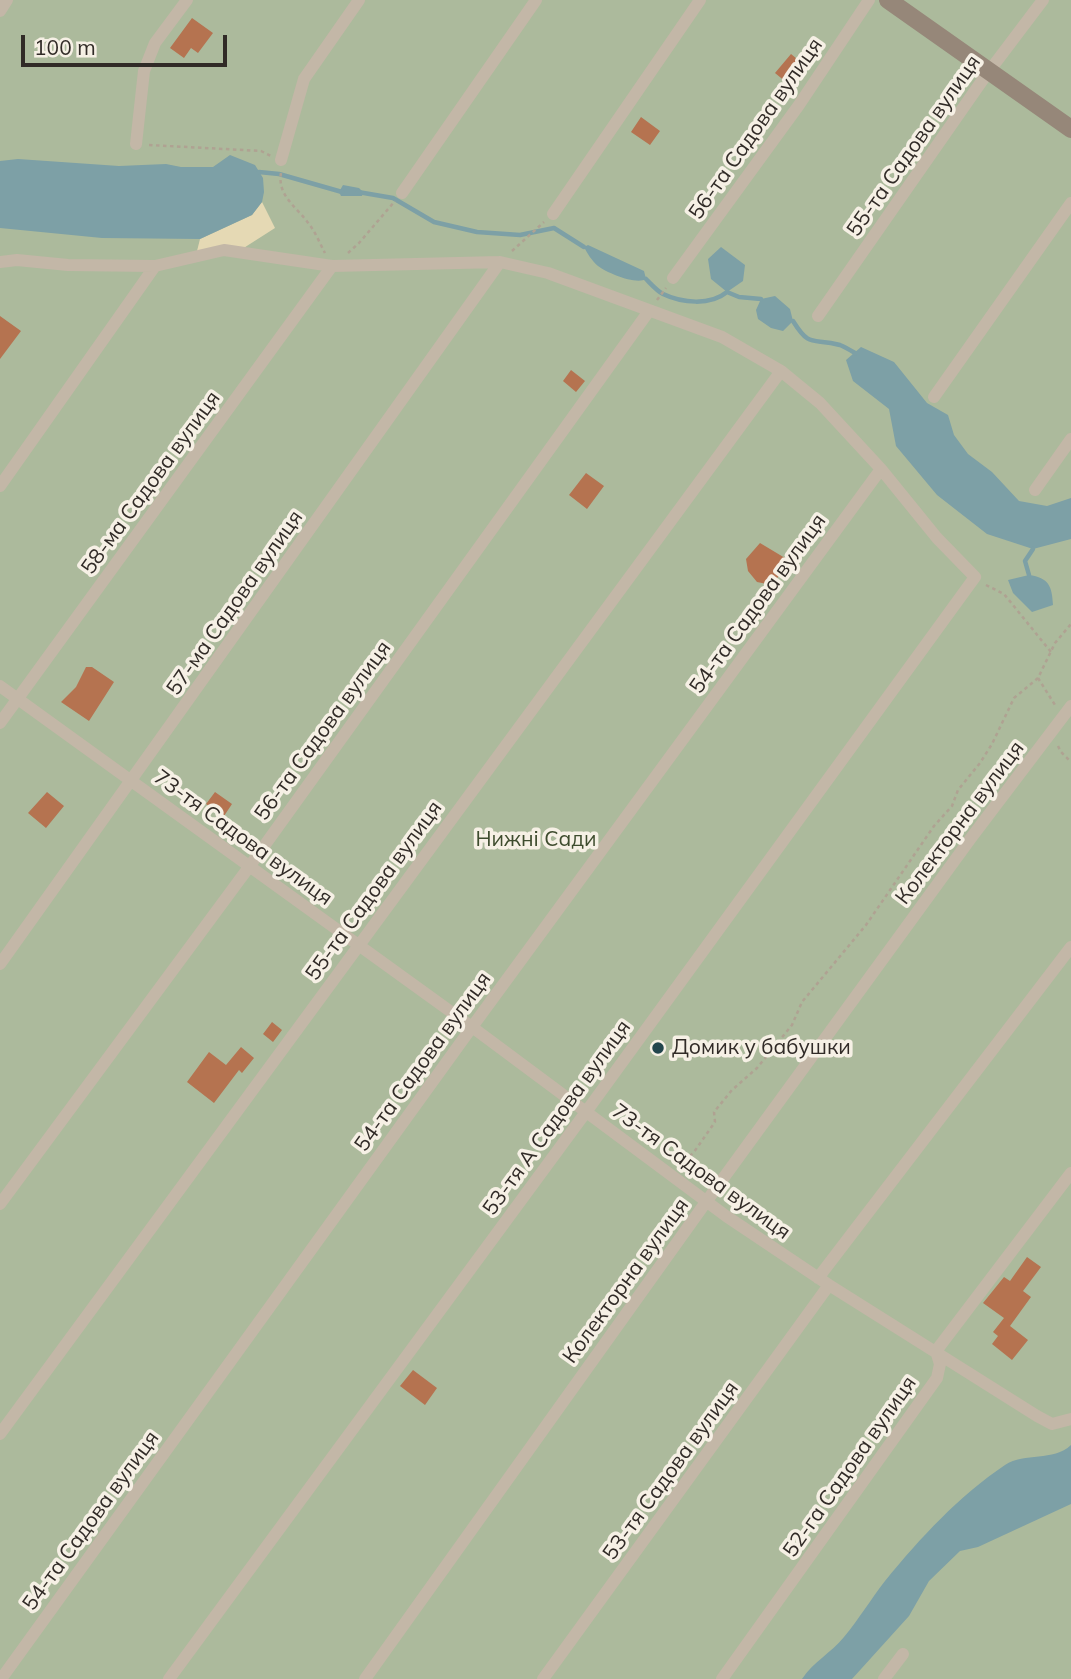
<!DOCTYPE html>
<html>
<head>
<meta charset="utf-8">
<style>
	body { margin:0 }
	#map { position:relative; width:1071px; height:1679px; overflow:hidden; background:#ede6da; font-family:Mulish,sans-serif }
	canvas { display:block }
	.scale { position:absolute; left:21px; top:35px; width:206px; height:32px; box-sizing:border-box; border:4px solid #312b27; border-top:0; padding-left:9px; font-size:21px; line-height:24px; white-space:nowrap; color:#312b27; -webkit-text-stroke:5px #f6f0e5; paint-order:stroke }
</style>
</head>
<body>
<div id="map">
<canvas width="1071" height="1679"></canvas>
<div class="scale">100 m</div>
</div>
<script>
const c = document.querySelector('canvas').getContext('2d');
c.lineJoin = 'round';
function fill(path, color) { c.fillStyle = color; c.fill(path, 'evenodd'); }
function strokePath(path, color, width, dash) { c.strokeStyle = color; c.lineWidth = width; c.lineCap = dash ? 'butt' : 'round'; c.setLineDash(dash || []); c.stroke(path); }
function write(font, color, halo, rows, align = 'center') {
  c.font = font + ' Mulish,sans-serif'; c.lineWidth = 7; c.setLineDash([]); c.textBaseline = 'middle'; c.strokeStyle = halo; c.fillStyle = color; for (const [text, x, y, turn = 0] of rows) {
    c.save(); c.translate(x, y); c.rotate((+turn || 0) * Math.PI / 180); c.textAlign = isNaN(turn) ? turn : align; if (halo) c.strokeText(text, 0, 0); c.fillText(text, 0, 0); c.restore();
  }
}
fill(new Path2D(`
	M 0,0 L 1071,0 L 1071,1679 L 0,1679 Z`), '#acba9c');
fill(new Path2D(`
	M 262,202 L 275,228 L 239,251 L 197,251 L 200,239 L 252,215 Z`), '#e5d9b4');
fill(new Path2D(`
	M 230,155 L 255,165 L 263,178 L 264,192 L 262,202 L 252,215 L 200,239 L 102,238 L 0,228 L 0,161 L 18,159 L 119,166 L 166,164 L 181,167 L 213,167 Z
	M 343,185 L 359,188 L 363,192 L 362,196 L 341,196 L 339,192 Z
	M 588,245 L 644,271 L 646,279 C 636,285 607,273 598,266 C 592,261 587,253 584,247 Z
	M 721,247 L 745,265 L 743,281 L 727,292 L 711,279 L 708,259 Z
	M 775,296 L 790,309 L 793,321 L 783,331 L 771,328 L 758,319 L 756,310 L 761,299 Z
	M 861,347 L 894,362 L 927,403 L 948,415 L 954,435 L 968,454 L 992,472 L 1019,501 L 1047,506 L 1071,498 L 1071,539 L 1033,549 L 987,534 L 937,495 L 896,446 L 889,409 L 853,381 L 846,360 Z
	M 1029,575 C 1049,578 1052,586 1053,605 L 1032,612 L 1013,593 L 1008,580 Z
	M 1071,1445 L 1071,1504 L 978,1547 L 960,1551 L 929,1581 L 909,1616 L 852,1679 L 802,1679 C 813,1662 831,1653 844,1637 C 859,1619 871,1599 885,1581 C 921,1537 959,1496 1005,1465 C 1025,1452 1053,1462 1071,1445 Z`), '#7da0a6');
strokePath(new Path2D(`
	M 259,172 L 279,174 L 342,192
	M 358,192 L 393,198 L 434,222 L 477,232 L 520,235 L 554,228 L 584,247
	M 646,279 C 651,284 657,291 663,294 C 682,303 710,306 727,292 L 739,297 L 761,299
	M 793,321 C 811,350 813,337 840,345 C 845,347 850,350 855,353
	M 1029,575 L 1025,561 L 1033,549`), '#7da0a6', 4.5);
fill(new Path2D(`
	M 192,18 L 213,33 L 198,53 L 191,48 L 184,58 L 170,48 Z
	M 791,54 L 808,68 L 792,87 L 775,73 Z
	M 641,117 L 660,131 L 650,145 L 631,132 Z
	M 0,316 L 21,331 L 0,359 Z
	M 571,370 L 585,381 L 576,392 L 563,381 Z
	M 586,473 L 604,486 L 587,509 L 569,495 Z
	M 760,543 L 790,561 L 772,585 L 757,582 L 748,571 L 746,559 Z
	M 86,667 L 92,667 L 114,682 L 89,721 L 61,702 L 76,687 Z
	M 47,792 L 64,806 L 46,828 L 28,813 Z
	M 215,792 L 232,804 L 224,816 L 206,804 Z
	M 272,1022 L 282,1030 L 273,1042 L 263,1034 Z
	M 241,1047 L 254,1058 L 242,1073 L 239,1070 L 214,1103 L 187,1082 L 209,1052 L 226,1065 Z
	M 1027,1257 L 1041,1267 L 1023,1291 L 1031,1297 L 1010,1326 L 1028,1340 L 1012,1360 L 992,1344 L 998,1336 L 993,1332 L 1004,1318 L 983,1303 L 1004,1277 L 1010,1281 Z
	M 413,1370 L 437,1388 L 425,1405 L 400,1386 Z`), '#b57350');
strokePath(new Path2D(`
	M 149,145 L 261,151 L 271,156
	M 281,173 C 277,196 297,207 309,224 C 316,233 320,244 325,253
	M 512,251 L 544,222
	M 348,253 L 359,243 L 395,201
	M 657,300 L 666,288
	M 986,585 L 1004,594 L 1051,652
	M 1038,678 L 1055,705
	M 1058,746 L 1061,752 L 1071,762
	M 680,1166 L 694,1152 L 715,1122 L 714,1112 L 732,1090 L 757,1068 L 792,1025 L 802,1002 L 866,925 L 934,826 L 952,806 L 958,790 L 980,763 L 992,744 L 1014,698 L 1038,678 L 1055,643 L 1071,624`), '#afa292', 2.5, [3.5, 3.5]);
strokePath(new Path2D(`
	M 0,11 L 7,0
	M 136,144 L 144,71 L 155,43 L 187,0
	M 281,160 L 304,79 L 359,0
	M 402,193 L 536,0
	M 553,214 L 700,0
	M 0,262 L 17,260 L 68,265 L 155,266 L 224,250 L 332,266 L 500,262 L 548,273 L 722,337 L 781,371 L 820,403 L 881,469 L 937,538 L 975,577 L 586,1112 L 169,1679
	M 673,278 L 799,105 L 869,0
	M 818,316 L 984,78 L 1043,0
	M 934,397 L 1071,203
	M 0,486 L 155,266
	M 1035,490 L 1071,439
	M 0,686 L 472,1027 L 726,1216 L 829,1285 L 1037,1416 L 1052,1424 L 1071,1419
	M 0,723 L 332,266
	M 0,964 L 500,262
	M 0,1204 L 249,867 L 649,311
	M 818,1278 L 1071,947
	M 0,1434 L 781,371
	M 1,1679 L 472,1027 L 881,469
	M 365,1679 L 706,1202 L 971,838 L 1071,706
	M 543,1679 L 829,1285
	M 722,1679 L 937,1378 L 940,1364 L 936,1351 L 1071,1173
	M 884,1679 L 903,1654`), '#c3b7a7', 12);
strokePath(new Path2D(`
	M 888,0 L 1071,129`), '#968779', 18);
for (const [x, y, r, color] of [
	[658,1048,7,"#22454d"]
]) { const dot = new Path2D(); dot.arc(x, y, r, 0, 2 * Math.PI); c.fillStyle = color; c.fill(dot); strokePath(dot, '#f6f0e5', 2.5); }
write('21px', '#312b27', '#f6f0e5', [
	["56-та Садова вулиця",756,129,-55],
	["55-та Садова вулиця",914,146,-55],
	["58-ма Садова вулиця",151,483,-54],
	["57-ма Садова вулиця",235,603,-55],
	["54-та Садова вулиця",758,604,-54],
	["56-та Садова вулиця",323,731,-54],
	["Колекторна вулиця",960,823,-53],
	["73-тя Садова вулиця",243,838,36],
	["55-та Садова вулиця",374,891,-54],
	["54-та Садова вулиця",423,1062,-54],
	["53-тя А Садова вулиця",557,1118,-54],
	["73-тя Садова вулиця",701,1172,36],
	["Колекторна вулиця",626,1281,-54],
	["52-га Садова вулиця",850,1467,-55],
	["53-тя Садова вулиця",671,1471,-54],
	["54-та Садова вулиця",91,1521,-54]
]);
write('21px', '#3e4c2e', '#f6f0e5', [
	["Нижні Сади",536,840]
]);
write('21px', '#312b27', '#f6f0e5', [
	["Домик у бабушки",672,1048]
], 'left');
</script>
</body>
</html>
